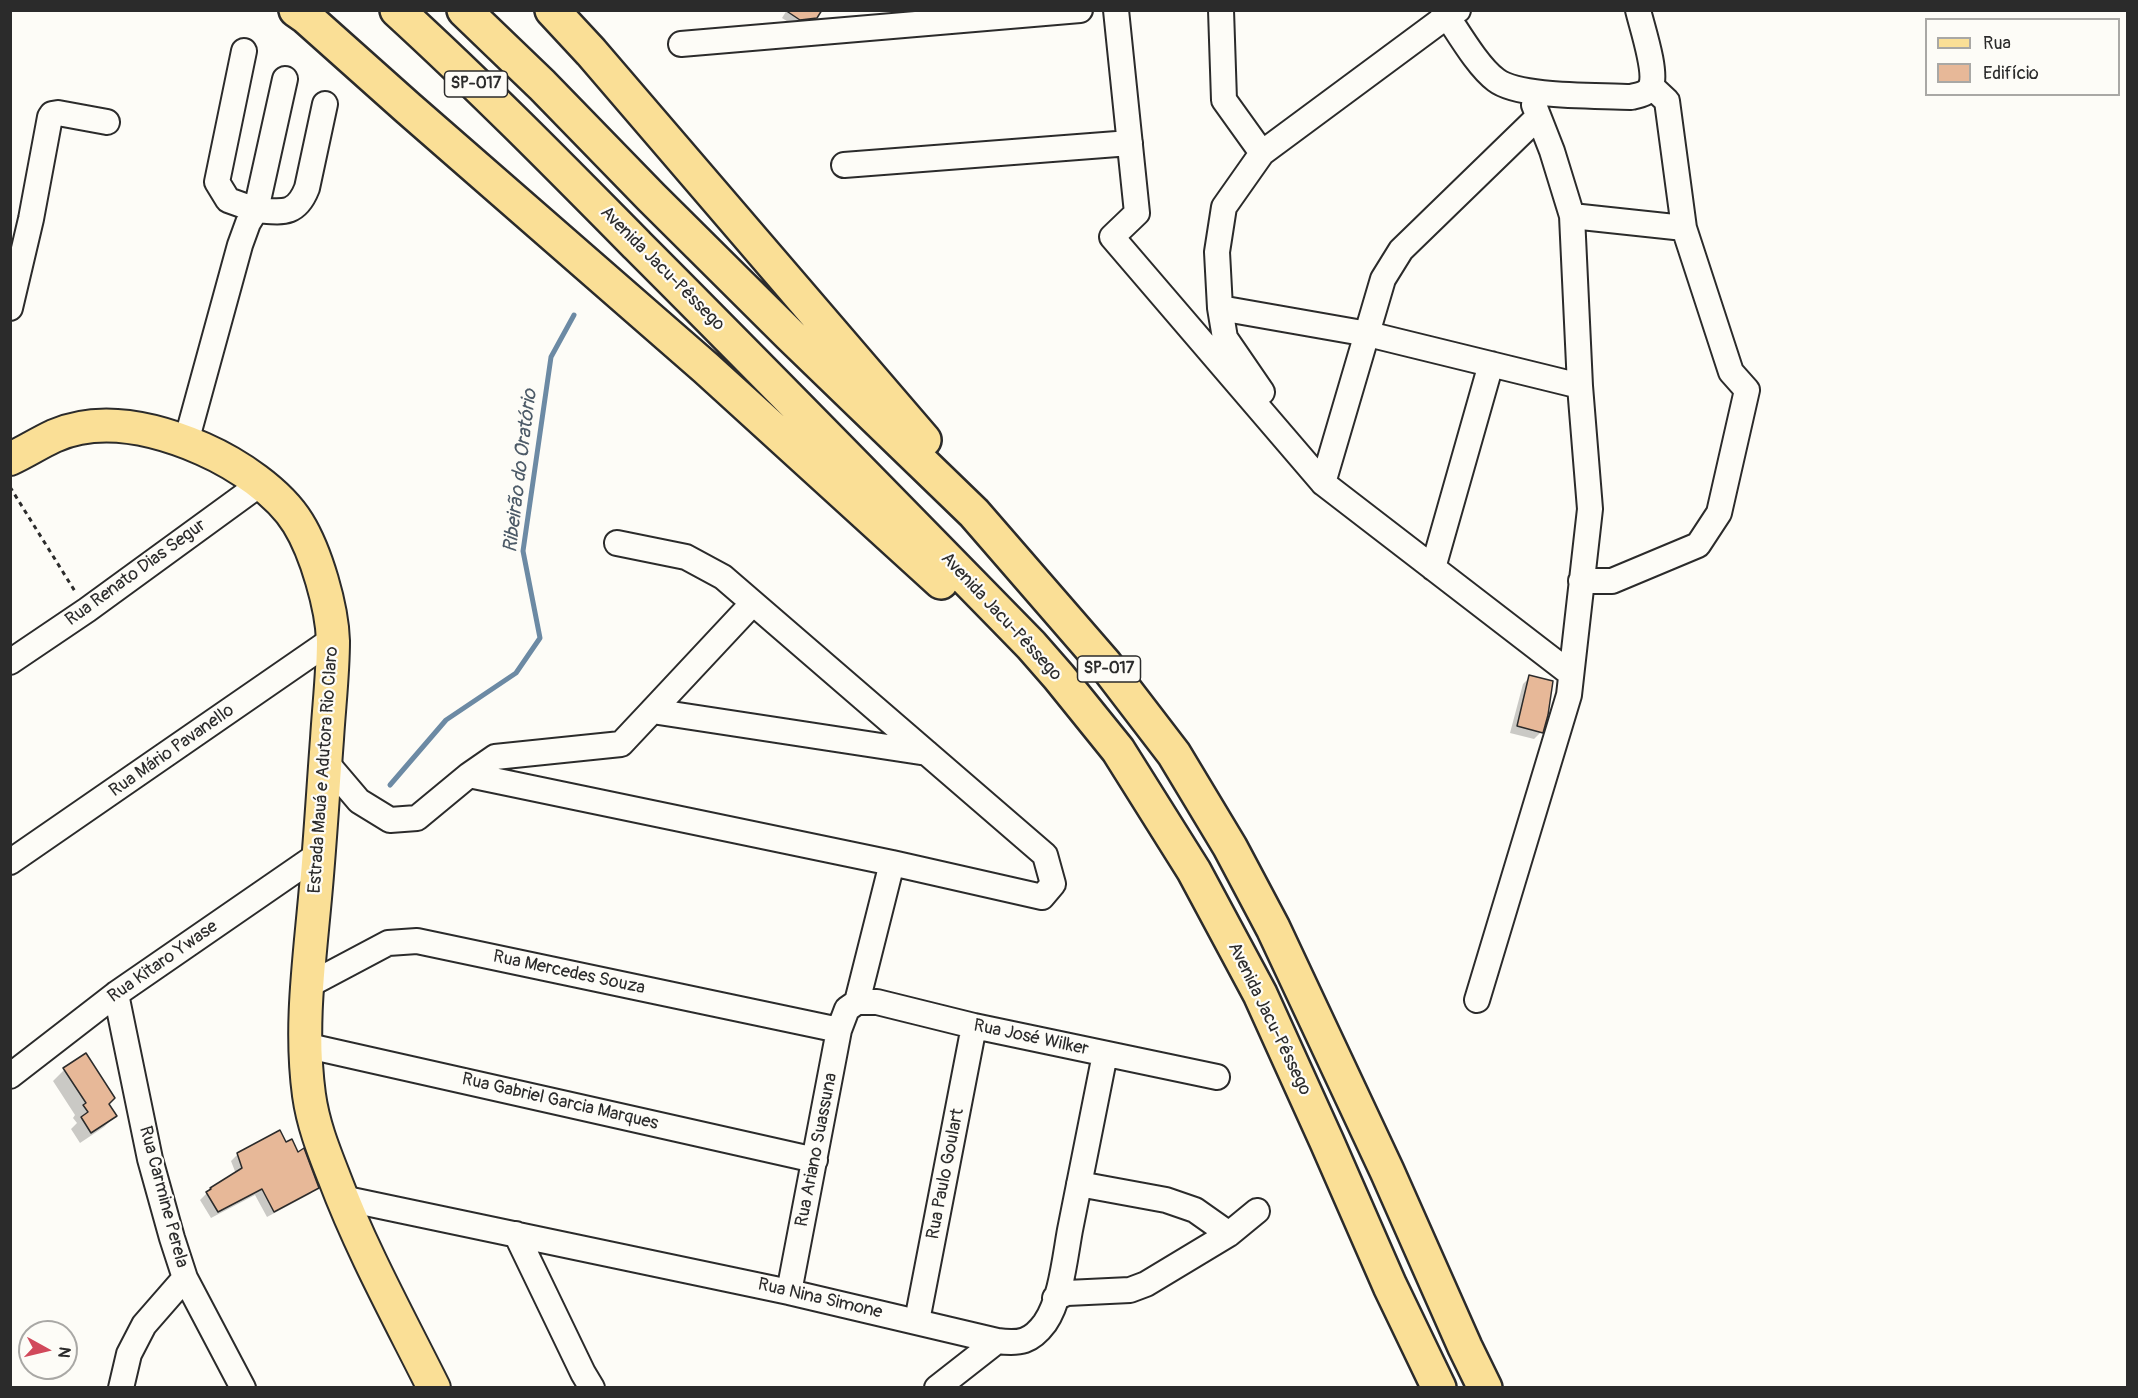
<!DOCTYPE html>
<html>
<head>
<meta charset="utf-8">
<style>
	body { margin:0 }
	#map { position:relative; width:2138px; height:1398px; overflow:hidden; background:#fdfcf7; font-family:Pangolin,sans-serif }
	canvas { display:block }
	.frame { position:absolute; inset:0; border:12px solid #2b2b2b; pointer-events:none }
	.legend { position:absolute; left:1925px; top:18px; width:195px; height:78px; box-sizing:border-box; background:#fdfcf7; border:2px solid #a9a8a5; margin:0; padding:8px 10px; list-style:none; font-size:18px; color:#2b2b2b }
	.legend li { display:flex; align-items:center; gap:12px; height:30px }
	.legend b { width:30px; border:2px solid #a9a8a5 }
	.north { position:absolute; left:18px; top:1320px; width:60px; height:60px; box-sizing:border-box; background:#fdfcf7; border:2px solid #a9a8a5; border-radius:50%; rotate:98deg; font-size:16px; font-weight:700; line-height:24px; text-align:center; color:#2b2b2b }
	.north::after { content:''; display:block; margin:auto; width:21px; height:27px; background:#d1495b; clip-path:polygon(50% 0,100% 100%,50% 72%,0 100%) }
</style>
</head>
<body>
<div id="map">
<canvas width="2138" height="1398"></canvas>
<div class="frame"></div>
<ul class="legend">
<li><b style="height:8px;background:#fadf96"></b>Rua</li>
<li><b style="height:16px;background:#e7b898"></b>Edifício</li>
</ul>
<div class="north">N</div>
</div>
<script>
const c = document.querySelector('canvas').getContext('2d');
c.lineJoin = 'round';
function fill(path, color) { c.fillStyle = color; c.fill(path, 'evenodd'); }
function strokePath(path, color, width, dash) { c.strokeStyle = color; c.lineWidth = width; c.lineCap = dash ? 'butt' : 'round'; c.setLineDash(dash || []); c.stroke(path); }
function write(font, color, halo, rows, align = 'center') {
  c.font = font + ' Pangolin,sans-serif'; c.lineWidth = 4.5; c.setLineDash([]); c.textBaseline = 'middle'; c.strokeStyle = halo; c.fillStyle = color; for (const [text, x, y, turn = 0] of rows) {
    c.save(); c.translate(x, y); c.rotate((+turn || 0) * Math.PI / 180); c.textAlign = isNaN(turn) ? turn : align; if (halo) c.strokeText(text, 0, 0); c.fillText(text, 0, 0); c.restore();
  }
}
fill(new Path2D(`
	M 787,10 L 816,17 L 809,24 L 793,25 L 782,18 Z
	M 1530,677 L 1541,732 L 1534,739 L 1510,733 L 1523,684 Z
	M 85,1055 L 115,1116 L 104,1127 L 80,1143 L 71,1129 L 77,1123 L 73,1118 L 75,1115 L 53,1081 L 64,1070 Z
	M 286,1144 L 298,1154 L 317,1187 L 310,1194 L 267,1217 L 255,1195 L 211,1218 L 200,1200 L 211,1189 L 236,1174 L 231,1161 L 238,1154 Z`), '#0003');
strokePath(new Path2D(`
	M 390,785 L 446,720 L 516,673 L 540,638 L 523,551 L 551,357 L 574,315`), '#6c8aa4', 5);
const building = new Path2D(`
	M 785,10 L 822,10 L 817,18 L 800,20 Z
	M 1529,675 L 1553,681 L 1548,715 L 1543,733 L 1517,726 Z
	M 86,1053 L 115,1098 L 109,1104 L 117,1116 L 91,1133 L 81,1117 L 88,1112 L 83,1105 L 86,1103 L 63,1068 Z
	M 280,1130 L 286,1142 L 292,1139 L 298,1152 L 304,1148 L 319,1188 L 274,1212 L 262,1189 L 218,1212 L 206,1192 L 211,1189 L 210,1188 L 242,1168 L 237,1153 Z`);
fill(building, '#e7b898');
strokePath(building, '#2b2b2b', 1.5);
const minor = new Path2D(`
	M 1116,10 L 1137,213 L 1112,237 L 1323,483
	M 1221,10 L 1224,100 L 1262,153 L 1224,207 L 1217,252 L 1220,308 L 1368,334 L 1580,386 L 1590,509 L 1569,695 L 1477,1000
	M 1443,10 C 1457,30 1477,66 1496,80 C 1519,98 1599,95 1631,97 C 1639,95 1648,94 1651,86 C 1657,71 1642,27 1638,10
	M 681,44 L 1080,10
	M 285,79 L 256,210 C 282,212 296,216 307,188 L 325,104
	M 1534,105 L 1552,151 L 1572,216 L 1580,386
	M 1262,153 L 1447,16 L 1458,10
	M 844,165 L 1130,143
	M 1572,216 L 1684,228 L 1667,101 L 1651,86
	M 10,308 L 31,219 L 50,117 L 52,114 L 58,113 L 107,122
	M 1220,308 L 1225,338 L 1262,392
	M 186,442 L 240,245 L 248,223 L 256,210 L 228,200 L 217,182 L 244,51
	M 1315,471 L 1323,483 L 1571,674
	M 1323,483 L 1383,279 L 1401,250 L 1538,117
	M 617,543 L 686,557 L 723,577 L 1045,855 L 1053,884 L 1042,897 L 892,863 L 857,1002
	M 1433,568 L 1491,364
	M 1581,581 L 1612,581 L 1698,545 L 1719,513 L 1747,390 L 1731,372 L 1684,228
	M 753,603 L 652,711 L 927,753
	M 10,662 L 87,610 L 260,484
	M 652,711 L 621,744 L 495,757 L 469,775 L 892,863
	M 325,761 L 359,801 L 390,820 L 417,818 L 469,775
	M 10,862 L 333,639
	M 307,986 L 388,943 L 417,941 L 839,1030
	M 116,994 L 150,1159 L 172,1238 L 185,1278 L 243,1388
	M 304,1045 L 815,1160
	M 10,1076 L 116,994 L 319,854
	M 1079,1184 L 1166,1200 L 1195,1210 L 1229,1234
	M 342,1198 L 789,1292 L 997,1341 C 1020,1344 1031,1342 1045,1323 C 1061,1300 1065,1257 1070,1230 C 1082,1171 1093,1112 1105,1054
	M 516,1234 L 583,1373 L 592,1388
	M 789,1292 L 839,1030 L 847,1009 L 857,1002 L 877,1002 L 974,1026 L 1217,1077
	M 1055,1298 L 1067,1293 L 1130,1290 L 1146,1284 L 1229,1234 L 1257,1211
	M 917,1321 L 974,1026
	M 121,1388 L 129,1354 L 144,1325 L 185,1278
	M 937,1388 L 997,1341`);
const major = new Path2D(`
	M 10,459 C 25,452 39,443 54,436 C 102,415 157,429 203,449 C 237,464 279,492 298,523 C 316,552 332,607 333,641 C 333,673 329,706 327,739 C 323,792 320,845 315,898 C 309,964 300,1029 309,1095 C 313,1124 323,1149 334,1177 C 361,1249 399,1318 434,1388`);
const highway = new Path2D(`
	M 296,10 L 306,17 L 408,108 L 706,368 L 941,582
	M 397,10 C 480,86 558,165 637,245 C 769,377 900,511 1031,645 L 1059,677 L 1118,750 L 1194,871 L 1260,994 L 1327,1142 L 1390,1286 L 1439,1388
	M 464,10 L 542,85 L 651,197 L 790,335 L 974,513 L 1105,664 L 1174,754 L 1230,847 L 1273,928 L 1387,1171 L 1465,1347 L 1485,1388
	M 552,10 L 591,52 L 924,440`);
strokePath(minor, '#2b2b2b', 28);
strokePath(major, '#2b2b2b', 36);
strokePath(highway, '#2b2b2b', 38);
strokePath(new Path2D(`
	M 10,487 L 76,593`), '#2b2b2b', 3, [4.5, 4.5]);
strokePath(minor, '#fdfcf7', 24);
strokePath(major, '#fadf96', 32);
strokePath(highway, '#fadf96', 33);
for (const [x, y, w] of [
	[476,84,63],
	[1109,669,63]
]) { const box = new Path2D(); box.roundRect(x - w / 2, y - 13, w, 26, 4.5); c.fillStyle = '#fdfcf7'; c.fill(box); strokePath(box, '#2b2b2b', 1.5); }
write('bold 16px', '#2b2b2b', null, [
	["SP-017",476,84],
	["SP-017",1109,669]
]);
write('18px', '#2b2b2b', '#fdfcf7', [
	["Avenida Jacu-Pêssego",662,269,45],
	["Rua Renato Dias Segur",136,573,-36],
	["Avenida Jacu-Pêssego",1001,617,47],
	["Rua Mário Pavanello",172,751,-35],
	["Estrada Mauá e Adutora Rio Claro",324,770,-86],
	["Rua Kitaro Ywase",163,962,-35],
	["Rua Mercedes Souza",569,973,12],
	["Avenida Jacu-Pêssego",1269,1019,64],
	["Rua José Wilker",1031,1038,12],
	["Rua Gabriel Garcia Marques",560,1102,13],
	["Rua Ariano Suassuna",817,1150,-79],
	["Rua Paulo Goulart",946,1174,-79],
	["Rua Carmine Perela",163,1197,75],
	["Rua Nina Simone",820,1299,13]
]);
write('italic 20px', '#4c5a67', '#fdfcf7', [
	["Ribeirão do Oratório",521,471,-83]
]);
</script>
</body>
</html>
